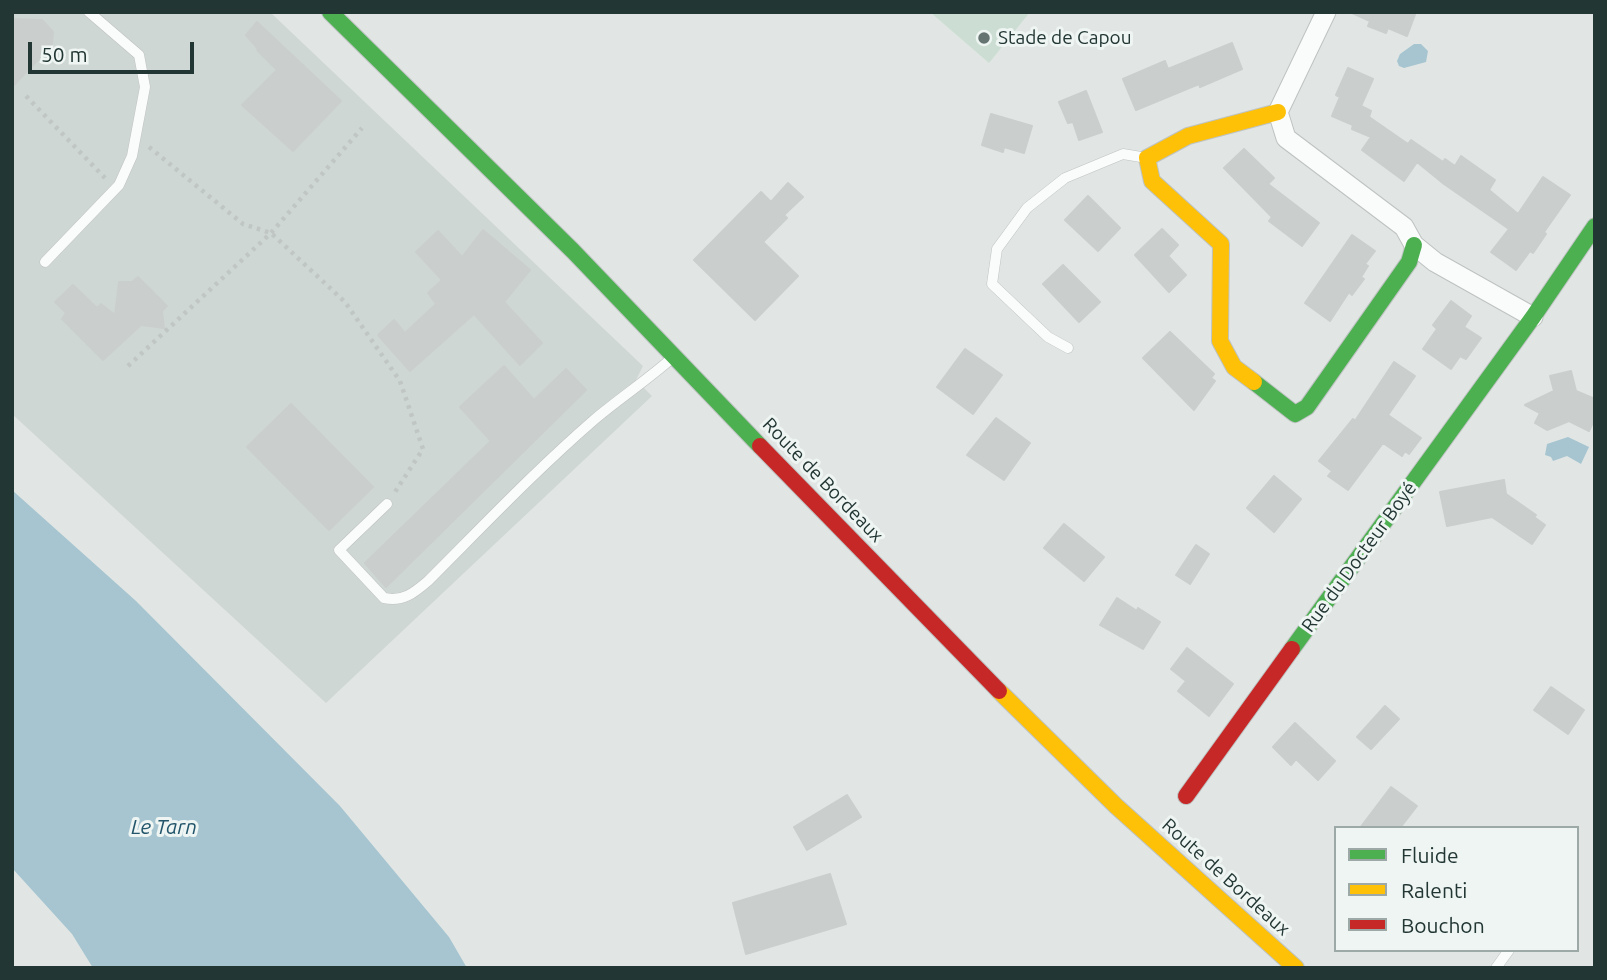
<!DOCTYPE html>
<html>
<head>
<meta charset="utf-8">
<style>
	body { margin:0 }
	#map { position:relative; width:1607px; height:980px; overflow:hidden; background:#e1e6e4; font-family:Ubuntu,sans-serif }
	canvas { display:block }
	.frame { position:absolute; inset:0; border:14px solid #223633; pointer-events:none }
	.legend { position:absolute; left:1334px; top:826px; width:245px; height:126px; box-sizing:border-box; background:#eef5f3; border:2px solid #9ca9a6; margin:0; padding:9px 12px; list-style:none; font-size:21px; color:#223633 }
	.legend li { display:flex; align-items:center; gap:14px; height:35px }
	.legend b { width:35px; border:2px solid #9ca9a6 }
	.scale { position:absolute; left:28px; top:42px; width:166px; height:32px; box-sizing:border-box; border:4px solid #223633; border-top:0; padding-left:9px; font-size:21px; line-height:24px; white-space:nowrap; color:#223633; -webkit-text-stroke:5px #eef5f3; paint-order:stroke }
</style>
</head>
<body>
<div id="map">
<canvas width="1607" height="980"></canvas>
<div class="frame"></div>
<ul class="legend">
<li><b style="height:9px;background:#4caf50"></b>Fluide</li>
<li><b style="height:9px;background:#ffc107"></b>Ralenti</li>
<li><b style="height:9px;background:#c62828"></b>Bouchon</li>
</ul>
<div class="scale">50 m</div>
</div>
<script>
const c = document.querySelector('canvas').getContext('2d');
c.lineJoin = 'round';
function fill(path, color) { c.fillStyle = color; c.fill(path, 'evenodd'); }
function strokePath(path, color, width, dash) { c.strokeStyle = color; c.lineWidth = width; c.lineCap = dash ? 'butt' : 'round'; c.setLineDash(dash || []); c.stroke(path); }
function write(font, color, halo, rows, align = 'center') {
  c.font = font + ' Ubuntu,sans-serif'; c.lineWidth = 6; c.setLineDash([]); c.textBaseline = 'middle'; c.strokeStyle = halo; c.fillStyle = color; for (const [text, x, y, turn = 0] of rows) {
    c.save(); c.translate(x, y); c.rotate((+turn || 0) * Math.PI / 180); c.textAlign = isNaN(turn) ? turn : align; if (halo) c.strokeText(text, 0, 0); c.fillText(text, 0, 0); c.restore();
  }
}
fill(new Path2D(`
	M 12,12 L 270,12 L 643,366 L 636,380 L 652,396 L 326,703 L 12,414 Z`), '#cfd7d4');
fill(new Path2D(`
	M 930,12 L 1030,12 L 989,63 Z`), '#ccded3');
fill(new Path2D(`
	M 1414,44 L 1421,44 L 1428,51 L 1426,62 L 1404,68 L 1399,66 L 1397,61 L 1400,54 Z
	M 1568,437 L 1589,447 L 1581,464 L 1567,456 L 1553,461 L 1551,457 L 1545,455 L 1547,444 Z
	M 12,490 L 136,601 L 340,806 L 449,937 L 467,968 L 93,968 L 72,934 L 12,868 Z`), '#a6c5d0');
const building = new Path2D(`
	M 1350,12 L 1416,12 L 1407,36 L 1388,28 L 1386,33 L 1368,26 L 1370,21 Z
	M 12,19 L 42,20 L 53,32 L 52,45 L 12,87 Z
	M 257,22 L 341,101 L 293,151 L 242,105 L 277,70 L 257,50 L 258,49 L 246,35 Z
	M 1232,43 L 1242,69 L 1200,87 L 1199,84 L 1136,110 L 1123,79 L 1165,61 L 1168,69 Z
	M 1348,68 L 1373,79 L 1361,106 L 1371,111 L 1369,117 L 1408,144 L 1411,140 L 1443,162 L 1445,159 L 1455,166 L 1461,156 L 1495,180 L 1489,190 L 1518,214 L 1543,177 L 1570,195 L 1544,232 L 1546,234 L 1533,253 L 1530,251 L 1516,270 L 1491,252 L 1509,229 L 1444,184 L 1417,162 L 1404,181 L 1362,150 L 1371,137 L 1352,129 L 1353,125 L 1332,116 L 1340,97 L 1336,95 Z
	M 1086,91 L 1102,132 L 1079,140 L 1073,122 L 1068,123 L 1059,102 Z
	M 991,114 L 1032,126 L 1024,153 L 1004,147 L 1003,152 L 982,145 Z
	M 1244,149 L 1274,178 L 1268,184 L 1319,223 L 1302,246 L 1269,221 L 1272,217 L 1224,168 Z
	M 788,183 L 803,197 L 784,215 L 787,218 L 763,242 L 798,276 L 755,320 L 694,260 L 761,192 L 771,202 Z
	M 1088,196 L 1120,228 L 1098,251 L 1065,220 Z
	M 1162,229 L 1178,245 L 1168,256 L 1186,275 L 1169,292 L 1135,255 Z
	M 483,230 L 530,270 L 504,302 L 542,343 L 520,365 L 474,314 L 410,371 L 378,335 L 394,320 L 405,333 L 436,304 L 428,293 L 442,280 L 416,252 L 438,231 L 462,257 Z
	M 1352,235 L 1375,251 L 1365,264 L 1368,266 L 1361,277 L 1364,279 L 1352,295 L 1349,292 L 1330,321 L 1305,303 Z
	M 1063,265 L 1100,302 L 1079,322 L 1043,284 Z
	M 138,277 L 167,306 L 162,311 L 164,328 L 141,325 L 103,360 L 62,319 L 66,313 L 55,302 L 73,285 L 97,308 L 101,304 L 115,315 L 119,282 L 132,282 Z
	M 1451,301 L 1471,316 L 1464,327 L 1481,338 L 1466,359 L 1460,356 L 1451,369 L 1423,349 L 1437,329 L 1433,325 Z
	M 1170,332 L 1214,374 L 1211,378 L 1215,381 L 1194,410 L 1143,358 Z
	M 965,349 L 1002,375 L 973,414 L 937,387 Z
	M 1394,362 L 1415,376 L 1388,415 L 1421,438 L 1409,454 L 1405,451 L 1402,456 L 1383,443 L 1348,490 L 1328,476 L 1332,471 L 1319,461 L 1353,419 L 1355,421 Z
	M 504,366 L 534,400 L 566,369 L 586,390 L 386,587 L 365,563 L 491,441 L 460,407 Z
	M 1571,371 L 1576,391 L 1595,399 L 1595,418 L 1589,431 L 1569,421 L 1547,430 L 1535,423 L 1540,413 L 1525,405 L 1554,391 L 1550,376 Z
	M 291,404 L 373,487 L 329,530 L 247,447 Z
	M 996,418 L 1030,443 L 1004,480 L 967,455 Z
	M 1274,476 L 1301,499 L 1274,532 L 1247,508 Z
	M 1504,480 L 1506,494 L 1536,515 L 1534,517 L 1545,525 L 1532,544 L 1492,517 L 1447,526 L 1440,492 Z
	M 1064,524 L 1104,557 L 1084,581 L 1044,548 Z
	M 1196,545 L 1209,554 L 1190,584 L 1176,575 Z
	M 1117,598 L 1137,611 L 1138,608 L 1160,622 L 1143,649 L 1100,625 Z
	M 1187,648 L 1233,684 L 1209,716 L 1178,691 L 1186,681 L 1171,669 Z
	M 1551,687 L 1584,710 L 1568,734 L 1534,710 Z
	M 1385,706 L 1399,719 L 1371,749 L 1357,737 Z
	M 1295,723 L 1335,761 L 1318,780 L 1296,759 L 1291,765 L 1273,747 Z
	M 1391,787 L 1417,806 L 1400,828 L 1360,828 Z
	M 847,795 L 861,817 L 807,850 L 794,827 Z
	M 830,874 L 846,924 L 746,954 L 733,903 Z`);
fill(building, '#cacecd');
strokePath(building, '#cacfcd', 2);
const lane = new Path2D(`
	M 45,262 L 119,185 L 132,156 L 145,87 L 139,55 L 89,12
	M 1068,348 L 1048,337 L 992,284 L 997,249 L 1027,208 L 1065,178 L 1123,154 L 1147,158
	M 387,504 L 339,550 L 384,598 C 403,602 414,593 428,581 C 483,526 536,470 595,419 C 620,398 647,380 671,359
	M 1496,968 L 1509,950`);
const street = new Path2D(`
	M 1326,12 L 1278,112 L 1286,138 L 1404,227 L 1414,245 L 1435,262 L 1533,317`);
const fast = new Path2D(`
	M 330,12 L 573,251 L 760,446
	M 1254,382 L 1295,414 L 1307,407 L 1409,262 L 1414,245
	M 1292,649 L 1533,317 L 1595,226`);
const slow = new Path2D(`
	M 1254,382 L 1234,367 L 1220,341 L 1221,244 L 1152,181 L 1147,158 L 1188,136 L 1278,112
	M 999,691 L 1116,806 L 1296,968`);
const jam = new Path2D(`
	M 760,446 L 999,691
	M 1186,796 L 1292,649`);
strokePath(lane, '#bec3c1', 11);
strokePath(street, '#bec3c1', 21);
strokePath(fast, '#bec3c2', 18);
strokePath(slow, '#bec3c2', 18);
strokePath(jam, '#bec3c2', 18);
strokePath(new Path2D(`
	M 26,96 L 105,178
	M 149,147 L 243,224 L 271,233 L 345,302 L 400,381 L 423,449 L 395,492
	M 128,366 L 271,233 L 362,128`), '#bfc6c4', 4.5, [3.5, 5]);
strokePath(lane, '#fafbfb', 10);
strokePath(street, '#fafbfb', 19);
strokePath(fast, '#4caf50', 16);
strokePath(slow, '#ffc107', 16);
strokePath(jam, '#c62828', 16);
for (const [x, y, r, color] of [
	[984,38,7,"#657471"]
]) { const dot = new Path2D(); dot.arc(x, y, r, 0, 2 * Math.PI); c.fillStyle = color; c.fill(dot); strokePath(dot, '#eef5f3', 2.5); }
write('19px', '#223633', '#eef5f3', [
	["Stade de Capou",998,38]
], 'left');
write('19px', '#223633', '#eef5f3', [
	["Route de Bordeaux",823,480,46],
	["Rue du Docteur Boyé",1359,557,-54],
	["Route de Bordeaux",1226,877,42]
]);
write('italic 21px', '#23566b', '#eef5f3', [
	["Le Tarn",164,827]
]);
</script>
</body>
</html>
